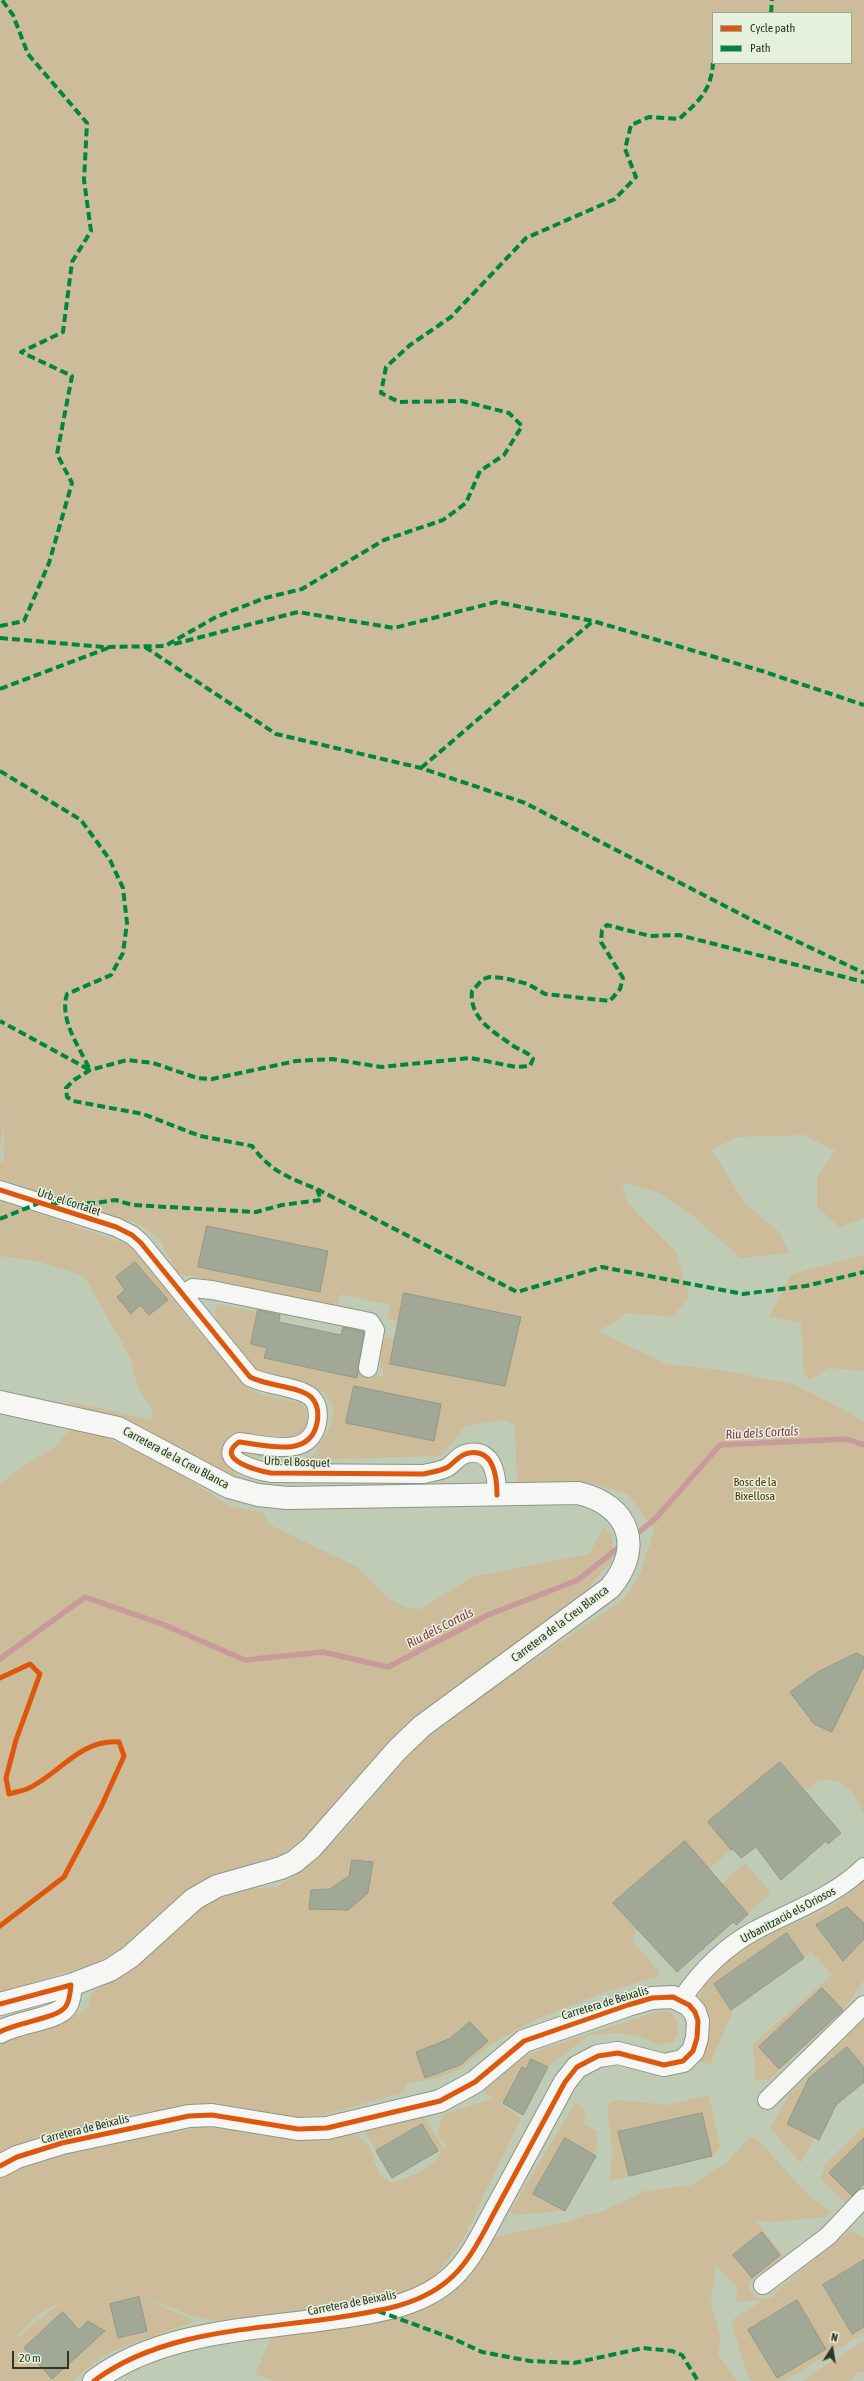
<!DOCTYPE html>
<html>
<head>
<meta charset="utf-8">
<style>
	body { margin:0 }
	#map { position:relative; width:864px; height:2381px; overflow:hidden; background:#c0cbb6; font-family:"Asap Condensed",sans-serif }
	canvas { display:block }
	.legend { position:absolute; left:712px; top:12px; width:140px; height:52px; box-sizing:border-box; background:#e6f1dd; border:1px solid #9ca694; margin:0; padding:5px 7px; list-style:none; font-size:12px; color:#2e3626 }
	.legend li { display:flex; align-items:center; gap:8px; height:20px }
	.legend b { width:20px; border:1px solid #9ca694 }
	.north { position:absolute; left:812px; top:2329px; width:40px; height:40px; -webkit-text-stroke:3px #e6f1dd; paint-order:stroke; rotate:12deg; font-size:11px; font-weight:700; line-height:16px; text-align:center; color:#2e3626 }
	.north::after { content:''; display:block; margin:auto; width:14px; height:18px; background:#2e3626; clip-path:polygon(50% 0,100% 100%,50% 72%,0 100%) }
	.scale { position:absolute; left:12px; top:2351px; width:57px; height:18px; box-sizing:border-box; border:2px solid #2e3626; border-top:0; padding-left:5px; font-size:12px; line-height:14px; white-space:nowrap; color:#2e3626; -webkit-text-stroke:3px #e6f1dd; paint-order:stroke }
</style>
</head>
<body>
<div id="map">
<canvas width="864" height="2381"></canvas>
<ul class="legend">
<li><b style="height:5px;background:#df570d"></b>Cycle path</li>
<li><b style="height:5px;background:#00873e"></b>Path</li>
</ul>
<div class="north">N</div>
<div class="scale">20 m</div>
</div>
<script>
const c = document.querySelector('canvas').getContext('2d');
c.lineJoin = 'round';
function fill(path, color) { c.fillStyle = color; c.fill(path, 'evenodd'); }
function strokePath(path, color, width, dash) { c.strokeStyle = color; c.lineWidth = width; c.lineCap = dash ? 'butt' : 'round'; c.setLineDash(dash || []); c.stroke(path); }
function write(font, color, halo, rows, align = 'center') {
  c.font = font + ' "Asap Condensed",sans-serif'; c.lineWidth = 3; c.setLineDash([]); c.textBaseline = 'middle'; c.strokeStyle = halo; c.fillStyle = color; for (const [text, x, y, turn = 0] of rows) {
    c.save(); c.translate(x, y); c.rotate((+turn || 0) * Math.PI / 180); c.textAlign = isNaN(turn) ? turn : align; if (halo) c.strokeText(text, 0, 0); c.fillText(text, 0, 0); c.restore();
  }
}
fill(new Path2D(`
	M 0,0 L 864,0 L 864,1218 L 840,1228 L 817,1207 L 817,1176 L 835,1151 L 804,1135 L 737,1137 L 712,1150 L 744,1202 L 779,1232 L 789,1253 L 740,1258 L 697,1219 L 660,1193 L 622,1182 L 627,1202 L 676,1252 L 689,1297 L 673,1317 L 624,1313 L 614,1323 L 597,1331 L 667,1364 L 721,1370 L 793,1384 L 837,1406 L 864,1422 L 864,1815 C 856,1794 844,1775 818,1781 L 731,1850 L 637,1931 L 632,1941 L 658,1970 L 658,1976 L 603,1993 L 537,2019 L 493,2043 L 460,2069 L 439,2078 L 408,2083 L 402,2093 L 323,2115 L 279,2119 L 183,2109 L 132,2114 L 35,2137 L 0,2156 L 0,2046 C 23,2022 60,2027 87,2009 L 92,1993 L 149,1954 L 183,1920 L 213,1901 L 248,1889 L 276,1887 L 296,1875 L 344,1831 L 417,1746 L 480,1697 L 624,1599 L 640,1574 L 654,1531 L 628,1494 L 586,1482 L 517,1484 L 515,1425 L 503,1420 L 466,1426 L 441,1456 L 291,1461 L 313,1456 C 342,1413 344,1391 288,1379 C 280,1377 267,1377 261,1373 C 253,1369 224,1328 216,1318 L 215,1311 L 218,1304 L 258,1312 L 251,1344 L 267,1348 L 264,1358 L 340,1374 L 343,1362 L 360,1366 L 358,1371 L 384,1377 L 380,1361 L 384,1337 L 511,1361 L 514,1346 L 387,1319 L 390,1305 L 340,1294 L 338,1305 L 178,1274 L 160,1240 L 141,1225 L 0,1179 L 0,1161 L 4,1162 L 3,1106 L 2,1145 L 0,1142 ZM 713,13 L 851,13 L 851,63 L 713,63 Z
	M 0,1201 L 4,1201 L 129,1245 L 140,1254 L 187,1317 L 250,1390 L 266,1396 L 300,1403 C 311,1412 309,1428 298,1437 L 237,1434 L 224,1458 L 235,1474 L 231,1479 L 103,1415 L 55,1398 L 151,1420 L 152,1410 L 138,1387 L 130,1357 L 84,1276 L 37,1261 L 0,1256 Z
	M 864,1255 L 864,1371 L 828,1368 L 810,1380 L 804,1375 L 801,1323 L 769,1316 L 792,1274 Z
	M 72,1427 L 99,1435 L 154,1458 L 230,1506 L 263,1513 L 270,1525 L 357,1567 L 391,1600 L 407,1608 L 421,1609 L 472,1577 L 589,1554 L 603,1528 L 612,1535 L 612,1561 L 586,1590 L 414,1719 L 315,1828 L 274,1861 L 96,1963 L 0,1993 L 0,1484 L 25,1465 L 55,1447 Z
	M 745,1863 L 771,1893 L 748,1914 L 722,1884 Z
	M 864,1880 L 864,1980 L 843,2010 L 769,2080 L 755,2080 L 753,2044 L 832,1975 L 811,1951 L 804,1958 L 734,2008 L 710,2064 L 700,2062 C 707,2041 704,2015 700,1994 C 739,1926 815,1932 864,1880 Z
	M 660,2011 L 671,2012 C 680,2023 680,2029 674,2042 L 658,2045 L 640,2037 L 622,2033 L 590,2035 L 548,2067 L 523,2115 L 483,2092 L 521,2058 L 545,2048 Z
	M 864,2020 L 864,2067 L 847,2047 L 817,2072 L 806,2085 L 787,2124 L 814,2137 L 801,2163 L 770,2128 L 789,2094 Z
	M 709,2095 L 720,2148 L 712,2156 L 609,2181 L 613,2152 L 607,2110 L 610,2102 L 620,2100 L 667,2105 Z
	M 493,2098 L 521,2118 L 462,2241 L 434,2278 L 408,2292 L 357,2306 L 222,2321 C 195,2321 170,2305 143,2298 L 195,2321 L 120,2348 L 101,2357 L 72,2381 L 0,2381 L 0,2177 L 34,2162 L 114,2142 L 202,2127 L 297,2136 L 357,2135 L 369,2145 L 379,2174 L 392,2183 C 410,2176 436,2168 443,2148 L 392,2178 L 364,2130 L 422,2114 L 444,2148 L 447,2147 L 437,2132 L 443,2115 ZM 54,2305 L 58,2305 L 12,2342 L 36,2316 Z
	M 576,2102 L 585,2110 L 584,2124 L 597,2131 L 596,2156 L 565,2211 L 515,2215 L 510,2211 Z
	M 864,2126 L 864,2184 L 845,2203 L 821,2179 L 825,2164 Z
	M 750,2137 L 757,2139 L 807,2193 L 830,2212 L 827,2217 L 773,2222 L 755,2220 L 784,2257 C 778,2261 773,2266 768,2270 C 758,2275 751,2275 749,2289 C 754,2299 761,2300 772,2298 L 777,2290 L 850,2231 L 864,2237 L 864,2333 L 784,2381 L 752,2381 L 747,2374 L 731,2321 L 762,2300 L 736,2302 L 737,2287 L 716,2266 L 711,2303 L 720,2336 L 718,2354 L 737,2381 L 275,2381 L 255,2374 L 272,2335 L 395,2315 L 484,2248 L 494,2237 L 572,2221 L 582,2216 L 601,2212 L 645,2191 L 692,2185 L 727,2162 Z
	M 864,2341 L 864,2372 L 858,2372 L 850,2381 L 802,2381 Z`), '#cdbc9a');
strokePath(new Path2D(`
	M 633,1537 L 656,1518 L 720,1445 L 847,1439 L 864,1445
	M 0,1659 L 85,1597 L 162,1624 L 245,1660 L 323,1652 L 388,1667 L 488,1615 L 578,1580 L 623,1544`), '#c89a9b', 5.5);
const building = new Path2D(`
	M 207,1226 L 328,1251 L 320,1292 L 198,1267 Z
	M 135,1262 L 168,1300 L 149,1315 L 140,1305 L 131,1314 L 117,1297 L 125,1290 L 116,1277 Z
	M 404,1293 L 521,1317 L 505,1386 L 390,1364 Z
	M 258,1310 L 280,1315 L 279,1322 L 341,1335 L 343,1327 L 364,1332 L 357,1378 L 264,1358 L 267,1348 L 251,1344 Z
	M 354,1386 L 441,1404 L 434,1441 L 346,1423 Z
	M 857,1653 L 864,1657 L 864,1666 L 832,1732 L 814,1724 L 790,1692 L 818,1672 Z
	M 780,1762 L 841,1833 L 828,1844 L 826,1841 L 781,1880 L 756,1847 L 741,1858 L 733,1849 L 731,1850 L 708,1822 Z
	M 685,1841 L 748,1914 L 736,1925 L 733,1922 L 677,1972 L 613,1903 Z
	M 352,1860 L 373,1862 L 368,1893 L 348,1910 L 309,1909 L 311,1890 L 330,1889 L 349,1876 Z
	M 847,1907 L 864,1923 L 864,1939 L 843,1961 L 816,1925 Z
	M 787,1933 L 804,1958 L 731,2010 L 714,1984 Z
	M 822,1988 L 843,2010 L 779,2069 L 759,2047 Z
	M 470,2022 L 488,2041 L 460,2065 L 425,2078 L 416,2052 L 449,2039 Z
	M 847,2047 L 864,2067 L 864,2082 L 836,2105 L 819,2140 L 787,2124 L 809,2078 Z
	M 531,2059 L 548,2067 L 523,2115 L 503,2103 L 522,2067 L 526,2069 Z
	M 702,2113 L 712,2156 L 629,2176 L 618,2132 Z
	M 422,2124 L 438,2151 L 392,2178 L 376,2151 Z
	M 565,2138 L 596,2156 L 565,2211 L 533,2194 Z
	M 864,2138 L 864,2184 L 852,2196 L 829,2173 Z
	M 762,2232 L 780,2255 L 752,2278 L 733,2255 Z
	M 864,2260 L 864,2327 L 852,2334 L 823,2285 Z
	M 139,2297 L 147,2331 L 118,2338 L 110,2304 Z
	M 797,2300 L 826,2349 L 777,2378 L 748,2330 Z
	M 63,2312 L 79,2330 L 88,2321 L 105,2331 L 52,2379 L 24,2348 Z`);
fill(building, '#a2a896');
strokePath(building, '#929887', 1);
const minor = new Path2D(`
	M 0,1190 L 116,1227 L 132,1235 L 141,1243 L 250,1377 C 267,1386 298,1386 311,1397 C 318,1404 319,1413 317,1423 C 310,1459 266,1445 239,1442 C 213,1460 260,1471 271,1473 L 424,1474 C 432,1472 441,1471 448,1467 C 455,1462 460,1454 469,1453 C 494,1449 497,1477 497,1495
	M 183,1294 L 193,1288 L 212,1290 L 370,1322 L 375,1330 L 368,1368
	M 681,2000 C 700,1972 725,1947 754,1931 C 791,1911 834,1897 864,1867
	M 767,2100 L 864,2005
	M 763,2285 L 828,2236 L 864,2198`);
const secondary = new Path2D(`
	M 0,1402 L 118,1428 L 229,1487 L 258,1495 L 287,1498 L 578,1493 C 630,1505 644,1548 610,1588 L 422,1726 L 397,1750 L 311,1848 L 294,1862 L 281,1868 L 217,1886 L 194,1899 L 130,1957 L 110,1970 L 71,1985 L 0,2004
	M 0,2032 C 16,2022 58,2019 66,2006 C 70,2000 70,1992 71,1985
	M 0,2166 L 17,2157 L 62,2143 L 189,2116 L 212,2115 L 298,2129 L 327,2128 L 440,2101 L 475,2082 L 524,2041 L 628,2005 L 652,1998 L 673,1997 L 689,2005 L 695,2012 L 698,2021 L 697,2038 L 693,2051 L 683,2061 L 664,2065 L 618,2053 L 598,2056 L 577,2067 L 565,2082 C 543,2122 522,2162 500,2202 C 486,2227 473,2257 453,2276 C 423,2305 380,2311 341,2317 C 258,2330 163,2329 94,2381`);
strokePath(minor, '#8d9686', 20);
strokePath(secondary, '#8d9686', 24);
strokePath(minor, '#f6f7f4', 18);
strokePath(secondary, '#f6f7f4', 22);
strokePath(new Path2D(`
	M 771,13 L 772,0
	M 0,626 L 24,621 L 49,563 L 72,483 L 57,454 L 72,376 L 21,352 L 63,332 L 72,262 L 91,231 L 84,180 L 87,123 L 28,54 L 13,15 L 2,0
	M 0,638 L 104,647 L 165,646 L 216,617 L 265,598 L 302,589 L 384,540 L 443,520 L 466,503 L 480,471 L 504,455 L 522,426 L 509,413 L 462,401 L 399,402 L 381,393 L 386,367 L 410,345 L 451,317 L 526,238 L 615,199 L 636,177 L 625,149 L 631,125 L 649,117 L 679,119 C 699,101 711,91 713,63
	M 174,644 L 298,612 L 394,628 L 496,602 L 593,621 L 762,671 L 864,705
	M 145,647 L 276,734 L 421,768 L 525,803 L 752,920 L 864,973
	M 0,689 L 108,648
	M 421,768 L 593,621
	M 0,771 L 81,820 L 110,860 L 123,888 L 127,923 L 123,953 L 111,975 L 67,994 C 59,1020 79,1046 90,1070 L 0,1021
	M 317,1189 L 517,1292 L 602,1267 L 743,1294 L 806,1286 L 864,1272
	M 51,1203 L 95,1203 L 115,1200 L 133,1205 L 256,1212 L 282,1205 L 321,1200 L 317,1189 C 289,1178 270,1171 252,1146 L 200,1136 L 143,1114 L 73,1101 L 67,1097 L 66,1088 L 74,1080 L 90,1070 L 127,1060 L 153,1063 L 197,1078 L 212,1079 L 296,1061 L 332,1059 L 381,1067 L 471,1058 L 516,1067 L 530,1066 L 533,1059 C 528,1052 522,1051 515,1047 C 494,1032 469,1019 472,991 L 483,979 L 490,977 L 504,978 L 528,984 L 545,994 L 610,1001 L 620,989 L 623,978 L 601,942 L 602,930 L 607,925 L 650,936 L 679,935 L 864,982
	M 0,1219 L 39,1203
	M 378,2311 L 454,2339 L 482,2352 L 530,2361 L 574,2363 L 643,2348 L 672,2351 L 682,2355 L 698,2381`), '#00873e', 4, [8, 4]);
strokePath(new Path2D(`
	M 0,1190 L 116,1227 L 132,1235 L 141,1243 L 250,1377 C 267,1386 298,1386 311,1397 C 318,1404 319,1413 317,1423 C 310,1459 266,1445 239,1442 C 213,1460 260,1471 271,1473 L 424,1474 C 432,1472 441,1471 448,1467 C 455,1462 460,1454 469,1453 C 494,1449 497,1477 497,1495
	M 0,1678 L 30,1664 L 40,1674 L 16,1740 L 6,1778 L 9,1794 C 15,1792 22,1791 27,1789 C 59,1775 79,1739 119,1742 L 124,1756 L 102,1805 L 64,1877 L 0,1926
	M 0,2004 L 71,1985 C 70,1992 70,2000 66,2006 C 58,2019 16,2022 0,2032
	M 0,2166 L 17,2157 L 62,2143 L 189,2116 L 212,2115 L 298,2129 L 327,2128 L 440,2101 L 475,2082 L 524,2041 L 628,2005 L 652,1998 L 673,1997 L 689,2005 L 695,2012 L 698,2021 L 697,2038 L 693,2051 L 683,2061 L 664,2065 L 618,2053 L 598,2056 L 577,2067 L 565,2082 C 543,2122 522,2162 500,2202 C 486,2227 473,2257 453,2276 C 423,2305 380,2311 341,2317 C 258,2330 163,2329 94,2381`), '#df570d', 5);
write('12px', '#2e3626', '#e6f1dd', [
	["Urb. el Cortalet",69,1202,18],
	["Carretera de la Creu Blanca",176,1458,28],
	["Urb. el Bosquet",297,1462,2],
	["Carretera de la Creu Blanca",560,1624,-37],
	["Urbanització els Oriosos",788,1915,-28],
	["Carretera de Beixalis",605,2003,-17],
	["Carretera de Beixalis",85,2129,-14],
	["Carretera de Beixalis",352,2303,-11]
]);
write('12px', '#513307', '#e6f1dd', [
	["Bosc de la",755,1482],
	["Bixellosa",755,1496]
]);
write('italic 13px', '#8c3747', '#e6f1dd', [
	["Riu dels Cortals",762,1433,-3],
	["Riu dels Cortals",440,1628,-27]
]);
</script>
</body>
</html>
